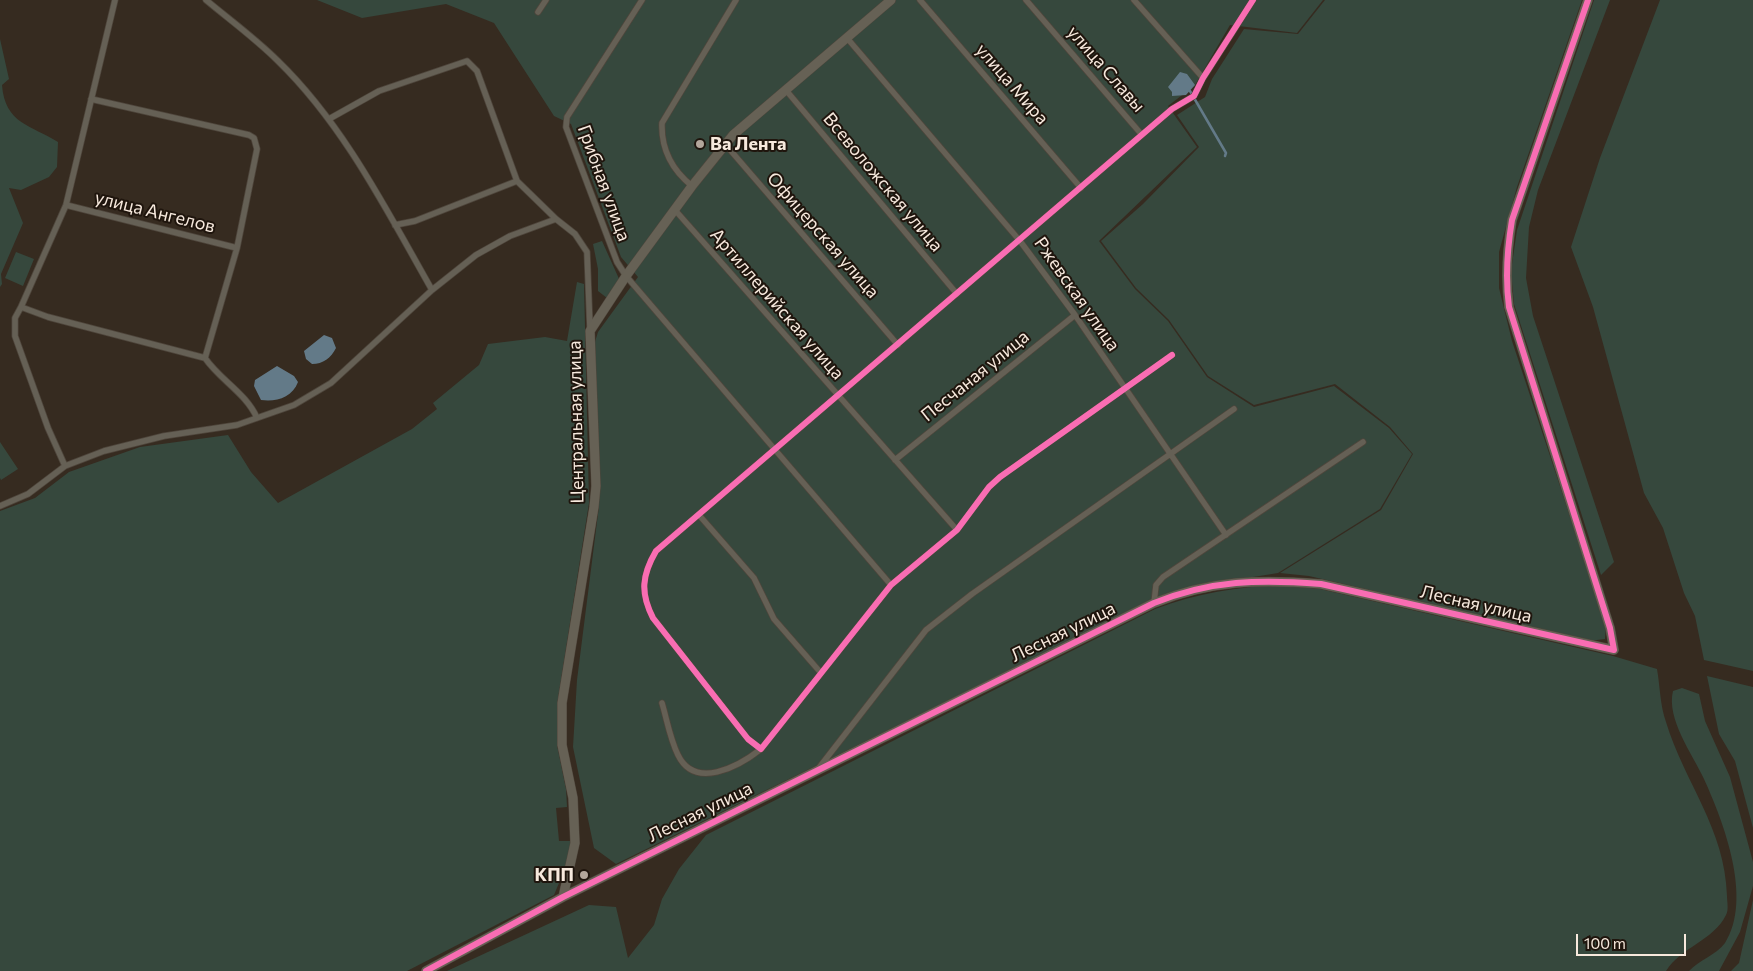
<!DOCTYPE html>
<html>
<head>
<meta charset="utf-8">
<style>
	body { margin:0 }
	#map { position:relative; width:1753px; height:971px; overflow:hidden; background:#362b20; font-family:Commissioner,sans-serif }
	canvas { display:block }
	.scale { position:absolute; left:1576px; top:934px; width:110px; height:22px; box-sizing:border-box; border:2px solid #f7e9dd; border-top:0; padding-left:6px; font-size:15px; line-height:18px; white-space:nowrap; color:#f7e9dd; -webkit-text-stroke:4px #1f150d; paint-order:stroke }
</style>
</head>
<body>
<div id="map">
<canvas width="1753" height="971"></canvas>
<div class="scale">100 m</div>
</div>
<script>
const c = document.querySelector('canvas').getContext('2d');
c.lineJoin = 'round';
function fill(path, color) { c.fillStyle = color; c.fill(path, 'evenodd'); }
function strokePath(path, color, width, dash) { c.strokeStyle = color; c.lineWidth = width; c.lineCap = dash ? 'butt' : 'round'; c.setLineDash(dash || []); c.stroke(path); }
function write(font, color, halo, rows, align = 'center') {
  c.font = font + ' Commissioner,sans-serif'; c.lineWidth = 4; c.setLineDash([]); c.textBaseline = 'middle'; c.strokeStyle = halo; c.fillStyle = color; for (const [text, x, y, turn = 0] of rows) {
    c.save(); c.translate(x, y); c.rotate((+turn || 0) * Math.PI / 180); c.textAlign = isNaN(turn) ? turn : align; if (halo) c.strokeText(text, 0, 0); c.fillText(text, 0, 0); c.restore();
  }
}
fill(new Path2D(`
	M 317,0 L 1323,0 L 1297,33 L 1230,25 L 1195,85 L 1168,106 L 1197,147 L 1099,241 L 1135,289 L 1168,321 L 1207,377 L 1254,407 L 1334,386 L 1389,428 L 1412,454 L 1380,509 L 1278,573 L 1191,587 L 1151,601 L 616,864 L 594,848 L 573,747 L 577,680 L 599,506 L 599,463 L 594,345 L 598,332 L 638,277 L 621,257 L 571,124 L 554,116 L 494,23 L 446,4 L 362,18 Z
	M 1325,0 L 1582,0 L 1517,187 L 1499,252 L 1499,288 L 1512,341 L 1606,625 L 1605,639 L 1589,641 L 1309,576 L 1280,573 L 1381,510 L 1413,454 L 1390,427 L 1335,384 L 1254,405 L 1208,376 L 1169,320 L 1136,288 L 1101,241 L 1143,204 L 1199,147 L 1177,115 L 1205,97 L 1212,79 L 1244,29 L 1298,34 Z
	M 1594,0 L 1610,0 L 1538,190 L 1529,227 L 1526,278 L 1533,316 L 1614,562 L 1601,575 L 1514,304 L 1511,271 L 1517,230 Z
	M 1660,0 L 1753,0 L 1753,671 L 1704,660 L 1695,616 L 1684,593 L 1663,528 L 1644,493 L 1593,307 L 1571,247 L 1600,158 Z
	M 0,39 L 9,79 L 2,85 C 5,124 31,125 58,142 L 57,167 L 49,177 L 21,190 L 9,188 L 23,223 L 1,274 L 2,284 L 0,287 Z
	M 602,241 L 620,281 L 607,298 L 598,291 L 598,269 L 593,244 Z
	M 16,252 L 34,259 L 23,286 L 5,278 Z
	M 577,282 L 584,284 L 589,503 L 557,705 L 557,745 L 566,789 L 567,807 L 556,808 L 559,841 L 571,841 L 569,859 L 554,895 L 407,971 L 0,971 L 0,511 L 35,498 L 69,472 L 140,447 L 228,435 L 251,472 L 278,503 L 412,429 L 437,409 L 433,403 L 479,365 L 488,344 L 545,337 L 567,341 Z
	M 0,442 L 18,469 L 1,480 L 0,478 Z
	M 1281,585 L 1320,589 L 1613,656 L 1657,669 C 1660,686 1660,705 1666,722 C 1685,784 1725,828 1727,896 C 1727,902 1729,910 1726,915 C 1713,941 1681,947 1666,971 L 447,971 L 589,905 L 616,907 L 628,958 L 654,925 L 662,899 L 679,869 L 706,835 L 1155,609 C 1197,593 1237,587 1281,585 Z
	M 1707,676 L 1753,687 L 1753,828 L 1735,761 L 1719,734 Z
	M 1682,688 L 1699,694 L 1705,721 L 1730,777 L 1753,862 L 1753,886 L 1740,932 L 1719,971 L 1689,971 C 1699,960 1716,955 1725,943 C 1753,899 1724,823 1704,779 C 1693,755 1666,719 1673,691 Z
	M 1753,900 L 1753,971 L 1731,971 L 1739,963 Z`), '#36483d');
fill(new Path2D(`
	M 1180,72 L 1187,74 L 1195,85 L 1186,95 L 1172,96 L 1172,92 L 1168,87 Z
	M 324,335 L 332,338 L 336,348 C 331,358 323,364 312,364 L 306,359 L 304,351 Z
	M 277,366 L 294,376 L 298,382 C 292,398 276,402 261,400 L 254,386 L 255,380 Z`), '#637a88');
strokePath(new Path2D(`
	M 1190,91 L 1226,153 L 1225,156`), '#637a88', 2.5);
const street = new Path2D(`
	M 206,0 C 230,20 256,39 278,61 C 344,125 387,211 432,290
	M 642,0 L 567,117 L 566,127 L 617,262 L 626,276 L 891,585
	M 920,0 L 1081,188
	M 1026,0 L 1142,135
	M 1134,0 L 1203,78
	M 538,12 L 546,0
	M 847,38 L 1020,241 L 1075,315 L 1226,535
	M 785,89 L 957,294
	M 329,119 L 379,91 L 467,61 L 477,71 L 517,181
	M 725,144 L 898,345
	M 692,186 C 672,170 661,149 662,123 L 736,0
	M 66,205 L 237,248
	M 675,210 L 957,530
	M 395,225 L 415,221 L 517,181 L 556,219
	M 21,307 L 66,205 L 115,0
	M 1172,355 L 1000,477 L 989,487 L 957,530 L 891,585 L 761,749 L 748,739 L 653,618 C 640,593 642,575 656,551 L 1172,109 L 1194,96 L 1203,78 L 1253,0
	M 205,358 C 220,380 246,393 257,418
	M 895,460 L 1075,315
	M 65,466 L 48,428 L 15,336 L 15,318 L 21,307 L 48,317 L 205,358 L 237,248 L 257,149 L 254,138 L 249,135 L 91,99
	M 0,506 L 28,494 L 65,466 L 104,451 L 164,436 L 237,425 L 294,405 L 331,383 L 432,290 L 476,255 L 510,236 L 556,219 L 575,234 L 587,252 L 590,329
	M 699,515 L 754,578 L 774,619 L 821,673
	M 1154,603 L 1156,585 L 1163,577 L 1363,442
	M 662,703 C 667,720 670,739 678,755 C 695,790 738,767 761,749
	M 818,769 L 926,630 L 972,594 L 1234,409`);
const secondary = new Path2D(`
	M 563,897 L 575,843 L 573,798 L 562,745 L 562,703 L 594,507 L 596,486 L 590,331 L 626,276 L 692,186 L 733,135 L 891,0
	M 426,971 L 563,897 L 1154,603 C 1211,580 1260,579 1321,584 L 1614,650 L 1610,628 L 1509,307 C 1505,277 1507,250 1512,220 L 1588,0`);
strokePath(street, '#4f463c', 7);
strokePath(secondary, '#4f463c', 10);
strokePath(street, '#656055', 5.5);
strokePath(secondary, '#666155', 9);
strokePath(new Path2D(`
	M 1172,355 L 1000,477 L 989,487 L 957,530 L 891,585 L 761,749 L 748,739 L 653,618 C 640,593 642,575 656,551 L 1172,109 L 1194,96 L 1203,78 L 1253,0
	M 426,971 L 563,897 L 1154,603 C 1211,580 1260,579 1321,584 L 1614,650 L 1610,628 L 1509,307 C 1505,277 1507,250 1512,220 L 1588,0`), '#f96db3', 6);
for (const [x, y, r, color] of [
	[700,144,5,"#b3a69b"],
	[584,875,5,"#b3a69b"]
]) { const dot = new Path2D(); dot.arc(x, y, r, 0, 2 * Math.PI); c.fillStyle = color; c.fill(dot); strokePath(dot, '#1f150d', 2); }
write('18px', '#f7e9dd', '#1f150d', [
	["улица Славы",1106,69,49],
	["улица Мира",1012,84,49],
	["Всеволожская улица",883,182,50],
	["Грибная улица",604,183,70],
	["улица Ангелов",155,212,14],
	["Офицерская улица",823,235,49],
	["Ржевская улица",1077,294,55],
	["Артиллерийская улица",777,304,49],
	["Песчаная улица",975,376,-39],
	["Центральная улица",576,422,-91],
	["Лесная улица",1476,604,13],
	["Лесная улица",1063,632,-26],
	["Лесная улица",700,812,-26]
]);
write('bold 18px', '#f7e9dd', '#1f150d', [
	["Ва Лента",710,144],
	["КПП",574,875,"right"]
], 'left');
</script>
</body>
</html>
